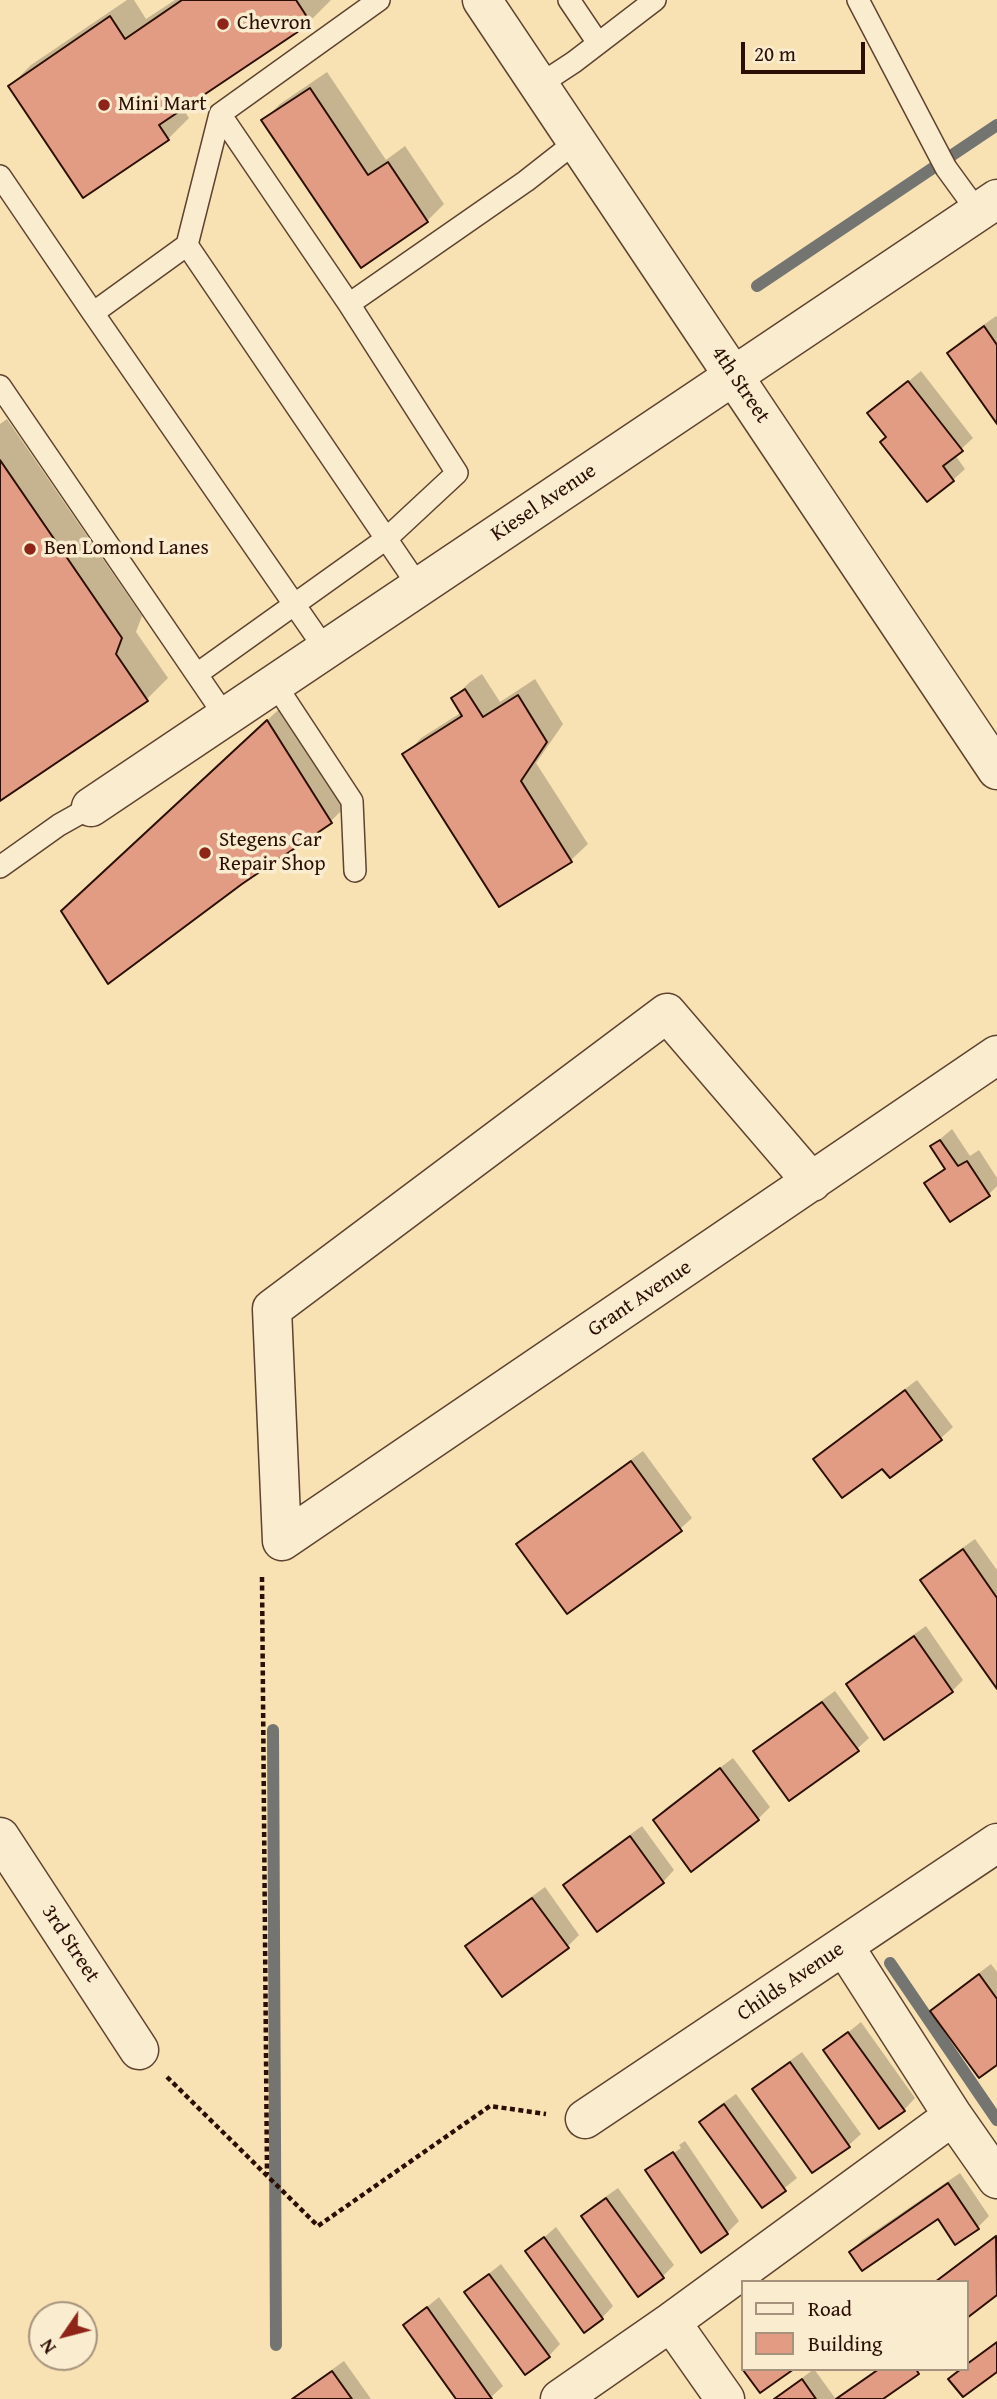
<!DOCTYPE html>
<html>
<head>
<meta charset="utf-8">
<style>
	body { margin:0 }
	#map { position:relative; width:997px; height:2399px; overflow:hidden; background:#f8e2b4; font-family:"Gentium Book Plus",serif }
	canvas { display:block }
	.legend { position:absolute; left:741px; top:2280px; width:228px; height:91px; box-sizing:border-box; background:#faecce; border:2px solid #a7937d; margin:0; padding:9px 12px; list-style:none; font-size:21px; color:#2b0e04 }
	.legend li { display:flex; align-items:center; gap:14px; height:35px }
	.legend b { width:35px; border:2px solid #a7937d }
	.north { position:absolute; left:28px; top:2301px; width:70px; height:70px; box-sizing:border-box; background:#faecce; border:2px solid #a7937d; border-radius:50%; rotate:235deg; font-size:19px; font-weight:700; line-height:28px; text-align:center; color:#2b0e04 }
	.north::after { content:''; display:block; margin:auto; width:24px; height:32px; background:#8f2418; clip-path:polygon(50% 0,100% 100%,50% 72%,0 100%) }
	.scale { position:absolute; left:741px; top:42px; width:124px; height:32px; box-sizing:border-box; border:4px solid #2b0e04; border-top:0; padding-left:9px; font-size:21px; line-height:24px; white-space:nowrap; color:#2b0e04; -webkit-text-stroke:5px #faecce; paint-order:stroke }
</style>
</head>
<body>
<div id="map">
<canvas width="997" height="2399"></canvas>
<ul class="legend">
<li><b style="height:9px;background:#faecce"></b>Road</li>
<li><b style="height:19px;background:#e29c83"></b>Building</li>
</ul>
<div class="north">N</div>
<div class="scale">20 m</div>
</div>
<script>
const c = document.querySelector('canvas').getContext('2d');
c.lineJoin = 'round';
function fill(path, color) { c.fillStyle = color; c.fill(path, 'evenodd'); }
function strokePath(path, color, width, dash) { c.strokeStyle = color; c.lineWidth = width; c.lineCap = dash ? 'butt' : 'round'; c.setLineDash(dash || []); c.stroke(path); }
function write(font, color, halo, rows, align = 'center') {
  c.font = font + ' "Gentium Book Plus",serif'; c.lineWidth = 7; c.setLineDash([]); c.textBaseline = 'middle'; c.strokeStyle = halo; c.fillStyle = color; for (const [text, x, y, turn = 0] of rows) {
    c.save(); c.translate(x, y); c.rotate((+turn || 0) * Math.PI / 180); c.textAlign = isNaN(turn) ? turn : align; if (halo) c.strokeText(text, 0, 0); c.fillText(text, 0, 0); c.restore();
  }
}
fill(new Path2D(`
	M 127,0 L 134,0 L 146,19 L 175,0 L 331,0 L 310,21 L 182,108 L 189,118 L 168,139 L 10,86 L 31,65 Z
	M 327,72 L 386,160 L 405,146 L 444,204 L 427,221 L 264,120 L 280,104 Z
	M 996,316 L 997,317 L 997,421 L 949,353 L 961,341 Z
	M 921,371 L 973,438 L 955,455 L 965,469 L 953,480 L 888,436 L 870,413 Z
	M 7,419 L 142,616 L 136,632 L 168,678 L 147,699 L 0,799 L 0,424 Z
	M 482,674 L 500,702 L 535,679 L 563,724 L 536,763 L 588,844 L 571,860 L 500,905 L 405,755 L 421,738 L 462,712 L 453,698 L 470,682 Z
	M 288,701 L 352,800 L 331,821 L 241,883 L 84,890 Z
	M 952,1129 L 970,1156 L 979,1150 L 997,1178 L 997,1186 L 989,1194 L 927,1183 L 946,1167 L 932,1146 Z
	M 917,1380 L 953,1427 L 941,1438 L 890,1476 L 882,1466 L 815,1459 L 827,1448 Z
	M 643,1451 L 692,1518 L 680,1529 L 519,1544 L 530,1533 Z
	M 975,1539 L 997,1570 L 997,1686 L 922,1580 L 934,1568 Z
	M 926,1626 L 963,1680 L 952,1691 L 848,1684 L 859,1673 Z
	M 835,1691 L 869,1738 L 857,1749 L 756,1751 L 767,1740 Z
	M 733,1758 L 770,1807 L 758,1819 L 692,1869 L 655,1820 L 666,1808 Z
	M 642,1826 L 674,1870 L 663,1882 L 565,1885 L 577,1873 Z
	M 545,1887 L 579,1935 L 568,1946 L 502,1994 L 468,1947 L 479,1935 Z
	M 991,1964 L 997,1972 L 997,2063 L 932,2011 L 944,1999 Z
	M 861,2022 L 915,2098 L 904,2110 L 826,2050 Z
	M 802,2052 L 861,2134 L 849,2145 L 813,2171 L 755,2089 L 766,2078 Z
	M 736,2094 L 797,2178 L 762,2206 L 702,2122 L 713,2110 Z
	M 685,2141 L 739,2221 L 727,2233 L 648,2170 L 658,2160 L 658,2164 L 681,2148 L 679,2145 Z
	M 960,2173 L 989,2216 L 978,2227 L 939,2217 L 851,2252 L 862,2240 Z
	M 618,2188 L 674,2265 L 662,2277 L 583,2216 L 594,2205 Z
	M 556,2227 L 613,2306 L 602,2318 L 527,2252 Z
	M 997,2234 L 997,2293 L 967,2315 L 967,2282 L 934,2282 Z
	M 501,2264 L 560,2344 L 549,2356 L 466,2292 Z
	M 439,2297 L 503,2386 L 489,2399 L 458,2399 L 405,2325 Z
	M 344,2361 L 371,2399 L 293,2399 L 302,2391 Z
	M 814,2369 L 835,2398 L 877,2369 L 922,2369 L 880,2399 L 774,2399 Z`), '#0003');
strokePath(new Path2D(`
	M 757,286 L 997,125
	M 273,1730 L 276,2345
	M 890,1963 L 997,2120`), '#747571', 12);
const building = new Path2D(`
	M 182,0 L 296,0 L 311,23 L 159,125 L 169,140 L 83,198 L 8,86 L 110,16 L 125,39 Z
	M 310,88 L 368,175 L 388,162 L 428,222 L 361,268 L 261,120 Z
	M 984,326 L 997,345 L 997,424 L 947,353 Z
	M 908,381 L 963,451 L 943,466 L 954,481 L 927,502 L 880,442 L 886,437 L 867,413 Z
	M 0,460 L 122,638 L 116,654 L 148,701 L 0,801 Z
	M 465,689 L 483,717 L 518,695 L 547,742 L 521,781 L 572,862 L 499,907 L 402,754 L 462,716 L 451,698 Z
	M 267,720 L 332,823 L 242,884 L 108,984 L 61,911 Z
	M 940,1140 L 958,1166 L 967,1161 L 990,1196 L 950,1222 L 924,1183 L 945,1169 L 930,1146 Z
	M 905,1390 L 942,1440 L 890,1478 L 882,1469 L 842,1498 L 813,1459 Z
	M 631,1461 L 682,1531 L 567,1614 L 516,1544 Z
	M 963,1549 L 997,1598 L 997,1689 L 920,1580 Z
	M 914,1636 L 953,1692 L 884,1740 L 846,1684 Z
	M 822,1702 L 859,1751 L 789,1801 L 753,1751 Z
	M 720,1768 L 759,1820 L 691,1872 L 653,1820 Z
	M 630,1836 L 664,1883 L 597,1932 L 563,1885 Z
	M 532,1898 L 569,1948 L 502,1997 L 465,1946 Z
	M 979,1974 L 997,1999 L 997,2065 L 979,2078 L 930,2011 Z
	M 848,2032 L 905,2111 L 879,2129 L 823,2050 Z
	M 790,2062 L 850,2147 L 812,2173 L 752,2089 Z
	M 724,2104 L 786,2191 L 762,2208 L 699,2122 Z
	M 673,2152 L 728,2234 L 701,2253 L 645,2170 Z
	M 948,2183 L 979,2229 L 955,2245 L 938,2219 L 862,2271 L 849,2252 Z
	M 606,2198 L 664,2278 L 638,2297 L 581,2216 Z
	M 996,2236 L 997,2295 L 967,2318 L 967,2282 L 935,2282 Z
	M 544,2237 L 603,2319 L 584,2333 L 525,2251 Z
	M 489,2274 L 550,2357 L 525,2375 L 464,2292 Z
	M 427,2307 L 492,2399 L 456,2399 L 403,2325 Z
	M 997,2342 L 997,2372 L 963,2397 L 948,2379 L 961,2369 L 967,2369 L 967,2364 Z
	M 745,2369 L 794,2369 L 760,2393 L 743,2370 Z
	M 879,2369 L 916,2369 L 919,2374 L 883,2399 L 836,2399 Z
	M 332,2371 L 352,2399 L 292,2399 Z
	M 802,2379 L 816,2399 L 774,2399 Z`);
fill(building, '#e29c83');
strokePath(building, '#2b0e04', 2);
const service = new Path2D(`
	M 569,0 L 598,43
	M 858,0 L 946,168 L 978,212
	M 539,85 L 574,62 L 655,0
	M 220,114 L 349,304 L 526,181 L 577,141
	M 0,176 L 93,313 L 187,245 L 220,114 L 379,0
	M 187,245 L 419,587
	M 93,313 L 325,649
	M 0,386 L 225,716
	M 197,674 L 386,539 L 457,473 L 349,304
	M 275,684 L 352,801 L 355,871
	M 0,867 L 59,825 L 91,807`);
const minor = new Path2D(`
	M 482,0 L 997,770
	M 91,807 L 997,199
	M 282,1541 L 272,1309 L 667,1013 L 812,1182
	M 282,1541 L 997,1055
	M 0,1837 L 139,2050
	M 844,1946 L 953,2116 L 997,2179
	M 585,2119 L 997,1843
	M 671,2322 L 725,2399
	M 560,2399 L 671,2322 L 953,2116`);
strokePath(service, '#5e4330', 24);
strokePath(minor, '#5e4330', 41);
strokePath(new Path2D(`
	M 262,1577 L 267,2174
	M 167,2077 L 318,2226 L 490,2106 L 546,2114`), '#2b0e04', 4.5, [5, 3.5]);
strokePath(service, '#faecce', 21);
strokePath(minor, '#faecce', 38);
for (const [x, y, r, color] of [
	[223,24,7,"#8f2418"],
	[104,105,7,"#8f2418"],
	[30,549,7,"#8f2418"],
	[205,853,7,"#8f2418"]
]) { const dot = new Path2D(); dot.arc(x, y, r, 0, 2 * Math.PI); c.fillStyle = color; c.fill(dot); strokePath(dot, '#faecce', 2.5); }
write('21px', '#2b0e04', '#faecce', [
	["Chevron",237,24],
	["Mini Mart",118,105],
	["Ben Lomond Lanes",44,549],
	["Stegens Car",219,841],
	["Repair Shop",219,865]
], 'left');
write('21px', '#2b0e04', '#faecce', [
	["4th Street",740,385,56],
	["Kiesel Avenue",544,503,-34],
	["Grant Avenue",640,1299,-34],
	["3rd Street",70,1944,57],
	["Childs Avenue",791,1982,-34]
]);
</script>
</body>
</html>
